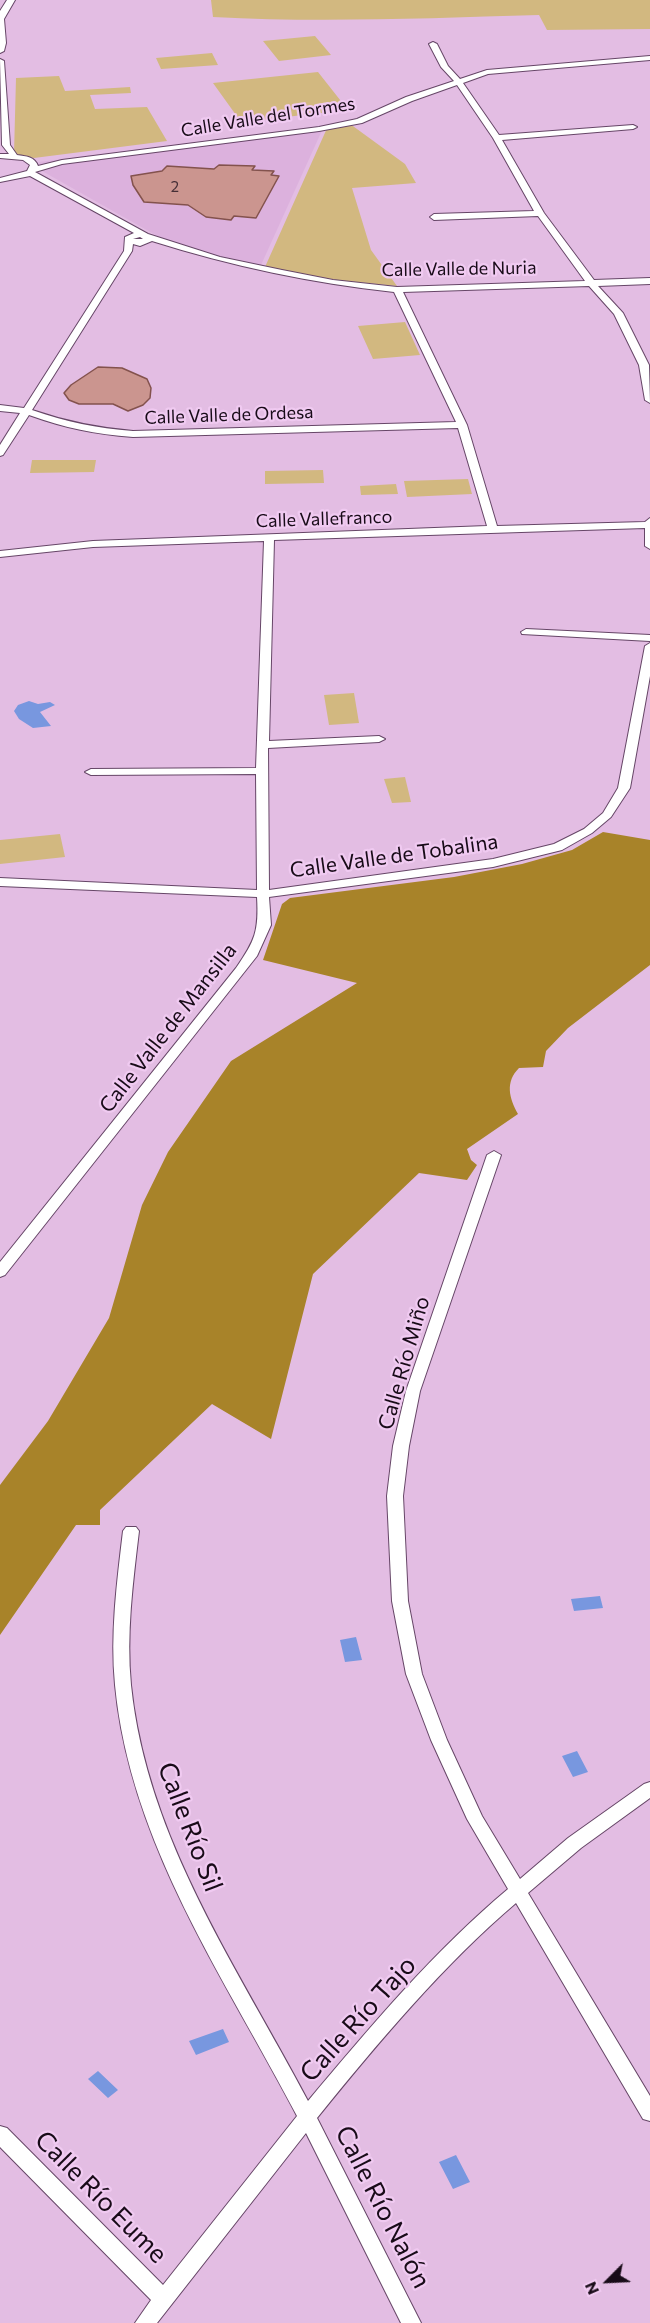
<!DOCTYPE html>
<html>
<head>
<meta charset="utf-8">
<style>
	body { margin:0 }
	#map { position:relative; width:650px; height:2323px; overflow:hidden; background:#e3bde3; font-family:Commissioner,sans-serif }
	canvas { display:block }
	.north { position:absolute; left:578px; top:2251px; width:60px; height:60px; -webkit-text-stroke:4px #f0caf1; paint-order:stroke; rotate:246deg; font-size:16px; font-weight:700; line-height:24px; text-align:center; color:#180b18 }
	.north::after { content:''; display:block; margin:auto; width:21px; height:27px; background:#180b18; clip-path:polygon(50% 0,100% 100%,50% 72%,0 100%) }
</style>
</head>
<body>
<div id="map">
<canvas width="650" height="2323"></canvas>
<div class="north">N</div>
</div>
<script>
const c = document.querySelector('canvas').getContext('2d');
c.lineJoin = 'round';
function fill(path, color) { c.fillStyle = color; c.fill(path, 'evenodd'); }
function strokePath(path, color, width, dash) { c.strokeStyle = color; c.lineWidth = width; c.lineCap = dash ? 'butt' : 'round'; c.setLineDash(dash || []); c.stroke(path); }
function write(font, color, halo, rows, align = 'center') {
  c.font = font + ' Commissioner,sans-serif'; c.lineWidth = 4.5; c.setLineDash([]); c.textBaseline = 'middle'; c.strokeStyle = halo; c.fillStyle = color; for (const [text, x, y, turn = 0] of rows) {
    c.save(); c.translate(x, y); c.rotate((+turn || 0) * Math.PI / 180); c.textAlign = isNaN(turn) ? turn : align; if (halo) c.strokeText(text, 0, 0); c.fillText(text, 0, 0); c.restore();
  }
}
fill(new Path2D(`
	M 324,126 L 261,265 L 220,257 L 168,242 L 42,171 L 39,162 Z`), '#dcb1dd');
fill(new Path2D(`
	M 211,0 L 650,0 L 650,29 L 547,30 L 539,15 C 430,18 322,23 213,17 Z
	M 315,36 L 331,55 L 279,61 L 263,41 Z
	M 212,53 L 218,65 L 161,69 L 156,58 Z
	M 318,72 L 348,110 L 241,122 L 213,83 Z
	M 59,76 L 65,91 L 130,87 L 131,93 L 90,95 L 95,109 L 147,107 L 167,141 L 34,158 L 14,154 L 16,78 Z
	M 346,121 L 405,164 L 416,183 L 352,188 L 371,250 L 397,286 L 337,280 L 265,267 L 328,126 Z
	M 405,322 L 420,355 L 373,359 L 358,326 Z
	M 32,460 L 96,460 L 94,472 L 30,473 Z
	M 323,470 L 324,483 L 265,484 L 265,471 Z
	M 468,479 L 472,494 L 407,497 L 404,481 Z
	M 396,484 L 398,494 L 361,495 L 360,486 Z
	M 354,693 L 359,723 L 329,725 L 324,695 Z
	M 405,777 L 411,802 L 392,803 L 384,779 Z
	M 60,834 L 65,857 L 0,864 L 0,840 Z`), '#d2b880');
fill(new Path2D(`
	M 603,832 L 650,840 L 650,965 L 568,1028 L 546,1051 L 543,1067 L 519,1068 C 505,1082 509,1098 518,1114 L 467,1149 L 471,1160 L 477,1165 L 467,1180 L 419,1173 L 313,1274 L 271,1439 L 212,1404 L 100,1510 L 100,1525 L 76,1525 L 0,1635 L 0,1485 L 48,1421 L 109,1318 L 142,1205 L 168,1152 L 231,1061 L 357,983 L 263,960 L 282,904 L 290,898 L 454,877 L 522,864 L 572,850 Z`), '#a88329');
fill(new Path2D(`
	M 29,701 L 38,704 L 50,702 L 55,705 L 40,712 L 51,726 L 33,728 L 19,719 L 14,711 L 18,705 Z
	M 600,1596 L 603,1608 L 574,1611 L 571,1599 Z
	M 356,1637 L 362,1660 L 345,1662 L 340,1640 Z
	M 577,1751 L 588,1772 L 573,1777 L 562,1756 Z
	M 223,2029 L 229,2042 L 196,2055 L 189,2041 Z
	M 98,2071 L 118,2090 L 108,2098 L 88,2079 Z
	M 456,2155 L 470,2182 L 453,2189 L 439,2162 Z`), '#7897df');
const building = new Path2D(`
	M 219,165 L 255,166 L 252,170 L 274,171 L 271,175 L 279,176 L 256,218 L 234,216 L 231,220 L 206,217 L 188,205 L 144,202 L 133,185 L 131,176 L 162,171 L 167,166 L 214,169 Z
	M 98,367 L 122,368 L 147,379 L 151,388 L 150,398 L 143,405 L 128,411 L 113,404 L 79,404 L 69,400 L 64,393 L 71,385 Z`);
fill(building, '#cb958f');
strokePath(building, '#83524d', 1.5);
const street = new Path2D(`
	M 7,0 L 15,0 L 4,19 L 6,43 L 4,51 L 0,53 L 0,11 Z
	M 433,42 L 437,44 L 448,66 L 460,79 L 487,70 L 650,56 L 650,60 L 488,74 L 463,83 L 499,135 L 633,125 L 637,127 L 633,129 L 502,140 L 544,213 L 594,280 L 650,278 L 650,284 L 598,286 L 623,313 L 649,365 L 650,403 L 645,400 L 639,365 L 614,314 L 589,286 L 403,292 L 467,425 L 497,526 L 645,522 L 650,518 L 650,549 L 645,546 L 645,528 L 274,540 L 269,741 L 379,736 L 385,739 L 379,742 L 268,748 L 269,890 L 493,859 L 554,844 L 584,829 L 603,813 L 618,788 L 645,646 L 650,643 L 650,676 L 630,788 L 611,817 L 592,833 L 562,850 L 493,867 L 269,897 L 271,925 L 257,956 L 5,1275 L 0,1277 L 0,1262 L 236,968 C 255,941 259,931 257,897 L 0,886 L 0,878 L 257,890 L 256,774 L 91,775 L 85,772 L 91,769 L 256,768 L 264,541 L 93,547 L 0,557 L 0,551 L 93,541 L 487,526 L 458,428 L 133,437 C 95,434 65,428 29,415 L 3,455 L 0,456 L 0,445 L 20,413 L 0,411 L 0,405 L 24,408 L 124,251 L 125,237 L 134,233 L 30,176 L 0,182 L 0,178 L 27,171 L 30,165 L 23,160 L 0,158 L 0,154 L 9,154 L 2,145 L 0,59 L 4,61 L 10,145 L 17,155 C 26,156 35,157 38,166 L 62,160 L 319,127 L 357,119 L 406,97 L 454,81 L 441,67 L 429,44 ZM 457,85 L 493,138 L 534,211 L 434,214 L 430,217 L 434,220 L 538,216 L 585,281 L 397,287 L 333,280 L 282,270 L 220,257 L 148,234 L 35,172 L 62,164 L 319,131 L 362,123 L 412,101 ZM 140,237 L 143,239 L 133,239 ZM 152,241 C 231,266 311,283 394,292 L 456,422 L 133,431 C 96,428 67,422 32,410 L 132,251 L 133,244 L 140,246 Z
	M 526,629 L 650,635 L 650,641 L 522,634 L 521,632 Z
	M 494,1151 L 501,1155 L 420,1391 L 409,1446 L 403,1496 L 408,1601 L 422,1674 L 447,1740 L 482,1816 L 520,1879 L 568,1838 L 644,1784 L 650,1782 L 650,1798 L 581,1848 L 528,1893 L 650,2096 L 650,2121 L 643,2119 L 516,1903 C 444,1964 376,2045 317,2118 L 421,2323 L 401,2323 L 306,2133 L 157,2323 L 135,2323 L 151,2300 L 0,2147 L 0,2126 L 7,2128 L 163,2285 L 297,2116 C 225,1978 130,1844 115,1685 C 110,1634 117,1581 123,1531 L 126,1527 L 136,1527 L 139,1531 C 133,1582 126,1634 131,1685 C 147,1840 238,1968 308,2101 C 370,2027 434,1951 508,1889 L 467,1819 L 431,1740 L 406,1674 L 392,1601 L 387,1496 L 393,1446 L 406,1391 L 487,1155 Z`);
strokePath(street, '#664667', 2);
fill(street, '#fff');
write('15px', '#452e36', null, [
	["2",175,187]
]);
write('18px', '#180b18', '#f0caf1', [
	["Calle Valle del Tormes",268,117,-9],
	["Calle Valle de Nuria",459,269,-1],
	["Calle Valle de Ordesa",229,415,-2],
	["Calle Vallefranco",324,519,-2]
]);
write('21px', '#180b18', '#f0caf1', [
	["Calle Valle de Tobalina",394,856,-8],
	["Calle Valle de Mansilla",168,1028,-52],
	["Calle Río Miño",404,1363,-74]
]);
write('26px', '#180b18', '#f0caf1', [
	["Calle Río Sil",190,1827,69],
	["Calle Río Tajo",358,2019,-48],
	["Calle Río Eume",101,2197,45],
	["Calle Río Nalón",383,2207,63]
]);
</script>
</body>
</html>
